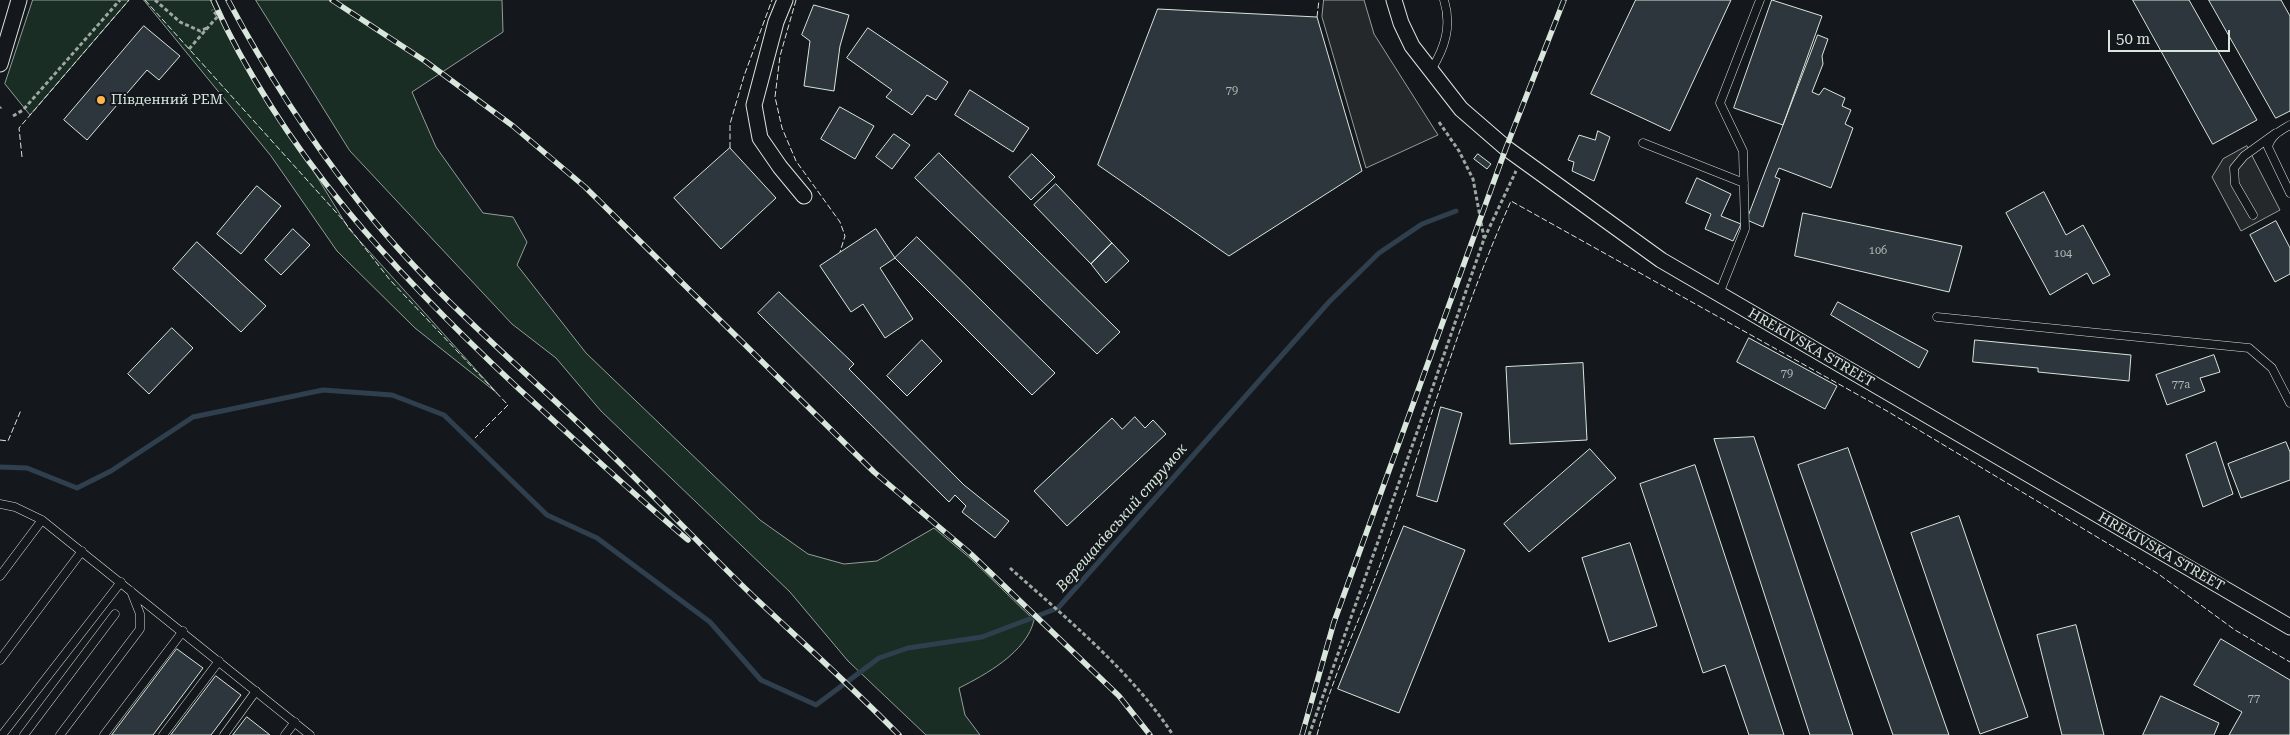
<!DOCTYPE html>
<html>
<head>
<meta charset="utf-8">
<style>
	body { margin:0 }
	#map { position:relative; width:2290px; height:735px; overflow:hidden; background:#14181c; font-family:"Roboto Serif",serif }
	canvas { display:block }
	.scale { position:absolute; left:2108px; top:30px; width:122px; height:22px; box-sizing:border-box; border:2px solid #d8e6dc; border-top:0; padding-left:6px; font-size:15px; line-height:18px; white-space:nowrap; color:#d8e6dc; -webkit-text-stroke:4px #14181c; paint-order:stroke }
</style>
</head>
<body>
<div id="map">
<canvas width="2290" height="735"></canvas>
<div class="scale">50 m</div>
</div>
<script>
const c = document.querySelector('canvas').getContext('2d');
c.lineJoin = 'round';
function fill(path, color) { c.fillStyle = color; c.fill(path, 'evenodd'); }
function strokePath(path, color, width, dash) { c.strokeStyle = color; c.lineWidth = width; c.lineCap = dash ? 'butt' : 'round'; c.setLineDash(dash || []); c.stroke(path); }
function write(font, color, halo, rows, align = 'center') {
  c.font = font + ' "Roboto Serif",serif'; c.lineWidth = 4; c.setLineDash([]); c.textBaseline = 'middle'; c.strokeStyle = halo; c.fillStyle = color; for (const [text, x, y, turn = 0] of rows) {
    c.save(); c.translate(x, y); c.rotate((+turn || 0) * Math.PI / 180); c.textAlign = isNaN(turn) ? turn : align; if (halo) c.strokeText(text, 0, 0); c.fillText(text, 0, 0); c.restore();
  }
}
const green = new Path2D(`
	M 33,0 L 129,0 L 30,115 L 5,84 Z
	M 144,0 L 216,0 L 237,46 L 349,229 L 497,393 L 415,328 L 337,251 L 271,156 Z
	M 256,0 L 502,0 L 503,32 L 412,92 L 436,147 L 483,213 L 513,217 L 527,242 L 517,265 L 586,353 L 760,520 L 808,554 L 844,564 L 877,561 L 934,528 L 971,559 L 1034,620 C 1027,652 985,675 959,688 L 965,715 L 980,735 L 926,735 L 848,661 L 790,592 L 601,411 L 556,358 L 512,324 L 350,151 Z`);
fill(green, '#1a2d24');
strokePath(green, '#939e99', 1);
const parking = new Path2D(`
	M 1324,0 L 1364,0 L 1374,34 L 1438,135 L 1366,168 L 1322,17 Z
	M 2247,146 L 2280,210 L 2241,231 L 2212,177 L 2223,159 Z`);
fill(parking, '#24282b');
strokePath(parking, '#939e99', 1);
strokePath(new Path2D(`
	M 0,467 L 27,468 L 77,488 L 111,471 L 193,417 L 323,390 L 392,395 L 444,415 L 547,515 L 597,538 L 710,622 L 761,680 L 816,705 L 879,658 L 908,648 L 982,637 L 1058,608 L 1329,302 L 1379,253 L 1422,224 L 1456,211`), '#2f3f4d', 5);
const building = new Path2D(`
	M 1636,0 L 1731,0 L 1670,131 L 1591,94 Z
	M 1772,0 L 1822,16 L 1783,125 L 1734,108 Z
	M 2133,0 L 2189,0 L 2257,120 L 2213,144 Z
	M 2209,0 L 2281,0 L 2290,16 L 2290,111 L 2276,118 Z
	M 814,5 L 849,15 L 840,46 L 834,91 L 804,86 L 810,41 L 802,35 Z
	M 1158,9 L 1317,17 L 1362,171 L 1229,256 L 1098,165 Z
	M 144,26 L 180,56 L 159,80 L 147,70 L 87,140 L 64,120 Z
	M 868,28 L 948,82 L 936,100 L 927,95 L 912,115 L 886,97 L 892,90 L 847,58 Z
	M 1818,35 L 1828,39 L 1822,56 L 1823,64 L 1812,92 L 1819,95 L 1824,88 L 1845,98 L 1842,106 L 1851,110 L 1845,124 L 1853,128 L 1831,188 L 1779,168 L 1775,177 L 1780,179 L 1763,227 L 1747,220 Z
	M 970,90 L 1029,128 L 1013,152 L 955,115 Z
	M 840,107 L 874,126 L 855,159 L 821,139 Z
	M 1598,131 L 1610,137 L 1594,181 L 1572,171 L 1574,162 L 1568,160 L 1579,135 L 1595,140 Z
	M 894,134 L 910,145 L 892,169 L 876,157 Z
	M 730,148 L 776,198 L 721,249 L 674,198 Z
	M 939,153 L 1120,332 L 1097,354 L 915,178 Z
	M 1032,154 L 1055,177 L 1031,200 L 1009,177 Z
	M 1478,154 L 1491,164 L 1487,169 L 1474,159 Z
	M 1697,178 L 1731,194 L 1721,216 L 1741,224 L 1733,241 L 1705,229 L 1711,214 L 1686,203 Z
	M 1056,184 L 1112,243 L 1091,264 L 1034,205 Z
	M 257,186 L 281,206 L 241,254 L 217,234 Z
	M 2044,192 L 2066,235 L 2083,225 L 2110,275 L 2093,284 L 2087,273 L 2050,295 L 2006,213 Z
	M 1803,213 L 1962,246 L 1949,292 L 1795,256 Z
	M 2276,221 L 2290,248 L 2290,274 L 2275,282 L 2250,235 Z
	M 293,229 L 310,245 L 281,275 L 265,260 Z
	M 876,229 L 895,258 L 880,268 L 913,319 L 885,338 L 863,304 L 851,312 L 820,266 Z
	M 917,237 L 1055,373 L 1032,395 L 895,258 Z
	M 197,242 L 266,306 L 241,332 L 173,269 Z
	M 1112,243 L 1129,261 L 1106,283 L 1091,264 Z
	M 779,292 L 854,364 L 849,369 L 964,485 L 1009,521 L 995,538 L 962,512 L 966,506 L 955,495 L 949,502 L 758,313 Z
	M 1838,302 L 1928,351 L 1919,368 L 1831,315 Z
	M 172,328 L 193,348 L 149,394 L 128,374 Z
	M 1749,338 L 1837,386 L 1825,409 L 1737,362 Z
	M 922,340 L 942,361 L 907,396 L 887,376 Z
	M 1975,340 L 2131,355 L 2129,381 L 2038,372 L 2038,368 L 1973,362 Z
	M 2214,355 L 2220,372 L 2200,378 L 2205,391 L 2167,405 L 2156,375 Z
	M 1583,363 L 1587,440 L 1510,444 L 1506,367 Z
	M 1441,407 L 1462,413 L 1437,502 L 1417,496 Z
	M 1135,417 L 1145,428 L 1153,420 L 1166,434 L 1067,526 L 1034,491 L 1112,418 L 1122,429 Z
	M 1754,437 L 1853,735 L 1810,735 L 1714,439 Z
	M 2216,442 L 2233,494 L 2203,507 L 2186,455 Z
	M 2286,442 L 2290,452 L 2290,480 L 2241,498 L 2228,464 Z
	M 1848,448 L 1949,735 L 1893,735 L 1798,465 Z
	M 1590,449 L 1616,478 L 1529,552 L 1504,524 Z
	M 1695,465 L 1784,735 L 1749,735 L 1725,665 L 1703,673 L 1640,484 Z
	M 1959,516 L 2028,717 L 1980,734 L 1911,533 Z
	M 1404,526 L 1465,550 L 1399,713 L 1338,689 Z
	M 1630,543 L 1657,626 L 1609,642 L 1582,558 Z
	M 2076,625 L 2104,735 L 2062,735 L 2037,635 Z
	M 2221,639 L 2290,680 L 2290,735 L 2229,735 L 2242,712 L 2194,685 Z
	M 177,649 L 203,668 L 153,735 L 112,735 Z
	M 216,676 L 241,695 L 211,735 L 171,735 Z
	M 2161,696 L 2219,723 L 2214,735 L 2143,735 Z
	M 247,717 L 270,735 L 233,735 Z`);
fill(building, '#2c363c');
strokePath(building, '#d8e6dc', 1);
const service = new Path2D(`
	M 1431,70 C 1445,48 1452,26 1444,0
	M 2290,125 C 2280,131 2271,135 2268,147 L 2290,193
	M 1643,143 L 1744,183
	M 2253,215 L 2235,184 L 2234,168 L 2244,156 L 2276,133
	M 1719,294 L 1745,229 L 1743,151 L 1720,103 L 1760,0
	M 1937,317 L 2249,348 L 2272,368 L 2290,403
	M 0,504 L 15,507 L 42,520 L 310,735
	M 0,576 L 42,520
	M 0,660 L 82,551
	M 2,735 L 121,582
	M 24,735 L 115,614
	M 60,735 L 140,629 L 140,614 L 131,591
	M 104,735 L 183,631
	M 163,735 L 219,661
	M 224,735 L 256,691
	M 285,735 L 295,722`);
const minor = new Path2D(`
	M 785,0 L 776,22 L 754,105 L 760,138 L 780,167 L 804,196
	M 1394,0 L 1401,23 L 1412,46 L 1461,109 L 1506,148 L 1661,260 L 2290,627
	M 0,64 L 19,0`);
strokePath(service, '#d8e6dc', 9);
strokePath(minor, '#d8e6dc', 17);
strokePath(new Path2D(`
	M 155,0 L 180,22 L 200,31 L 207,28
	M 189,49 L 218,16 L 212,10
	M 0,108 L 1,107
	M 13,116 L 23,110 L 120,0
	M 1439,122 L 1459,151 L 1473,179 L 1484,238
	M 1010,568 C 1067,619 1131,671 1173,735
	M 1309,735 L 1421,421 L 1484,239 L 1516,171`), '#9da8a2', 3, [4, 2.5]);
strokePath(service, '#14181c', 8);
strokePath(minor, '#14181c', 15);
const rail = new Path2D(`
	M 213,0 C 282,153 398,276 519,389 C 575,440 630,491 688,540
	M 228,0 C 266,72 309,138 359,202 C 426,288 511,358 589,433 C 645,486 698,543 753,596 C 802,642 852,687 899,735
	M 332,0 L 425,61 L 513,126 L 585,187 L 874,472 L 971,554 L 1119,696 L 1150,735
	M 1302,735 L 1334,622 L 1506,148 L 1564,0`);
strokePath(rail, '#d8e6dc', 5.5);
strokePath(rail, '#14181c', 4, [11]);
strokePath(new Path2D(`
	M 145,0 L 343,220 L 390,280 L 508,405 L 475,438
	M 796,0 L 780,56 L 775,97 L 782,128 L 796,161 L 840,222 L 845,236 L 840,252
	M 1317,17 L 1319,0
	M 730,148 L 730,124 L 744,76 L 772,0
	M 22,157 L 19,128 L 129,0
	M 0,440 L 8,441 L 21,410
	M 1317,735 C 1333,673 1363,614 1384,554 C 1426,436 1460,315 1511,201 L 1887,411 L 2157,573 L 2235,630 L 2290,662`), '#d8e6dc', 1, [6, 2.5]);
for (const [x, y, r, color] of [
	[101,100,5,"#ffb74d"]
]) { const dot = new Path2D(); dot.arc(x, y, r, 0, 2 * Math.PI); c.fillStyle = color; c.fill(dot); strokePath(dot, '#14181c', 2); }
write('11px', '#adbab4', null, [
	["79",1232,91],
	["106",1878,251],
	["104",2063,254],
	["79",1787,374],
	["77а",2181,385],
	["77",2254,699]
]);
write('14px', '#d8e6dc', '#14181c', [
	["Південний РЕМ",111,100]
], 'left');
write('14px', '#d8e6dc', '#14181c', [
	["HREKIVSKA STREET",1811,348,30],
	["HREKIVSKA STREET",2161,552,30]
]);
write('italic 15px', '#d8e6dc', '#14181c', [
	["Верещаківський струмок",1122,518,-49]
]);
</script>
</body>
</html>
